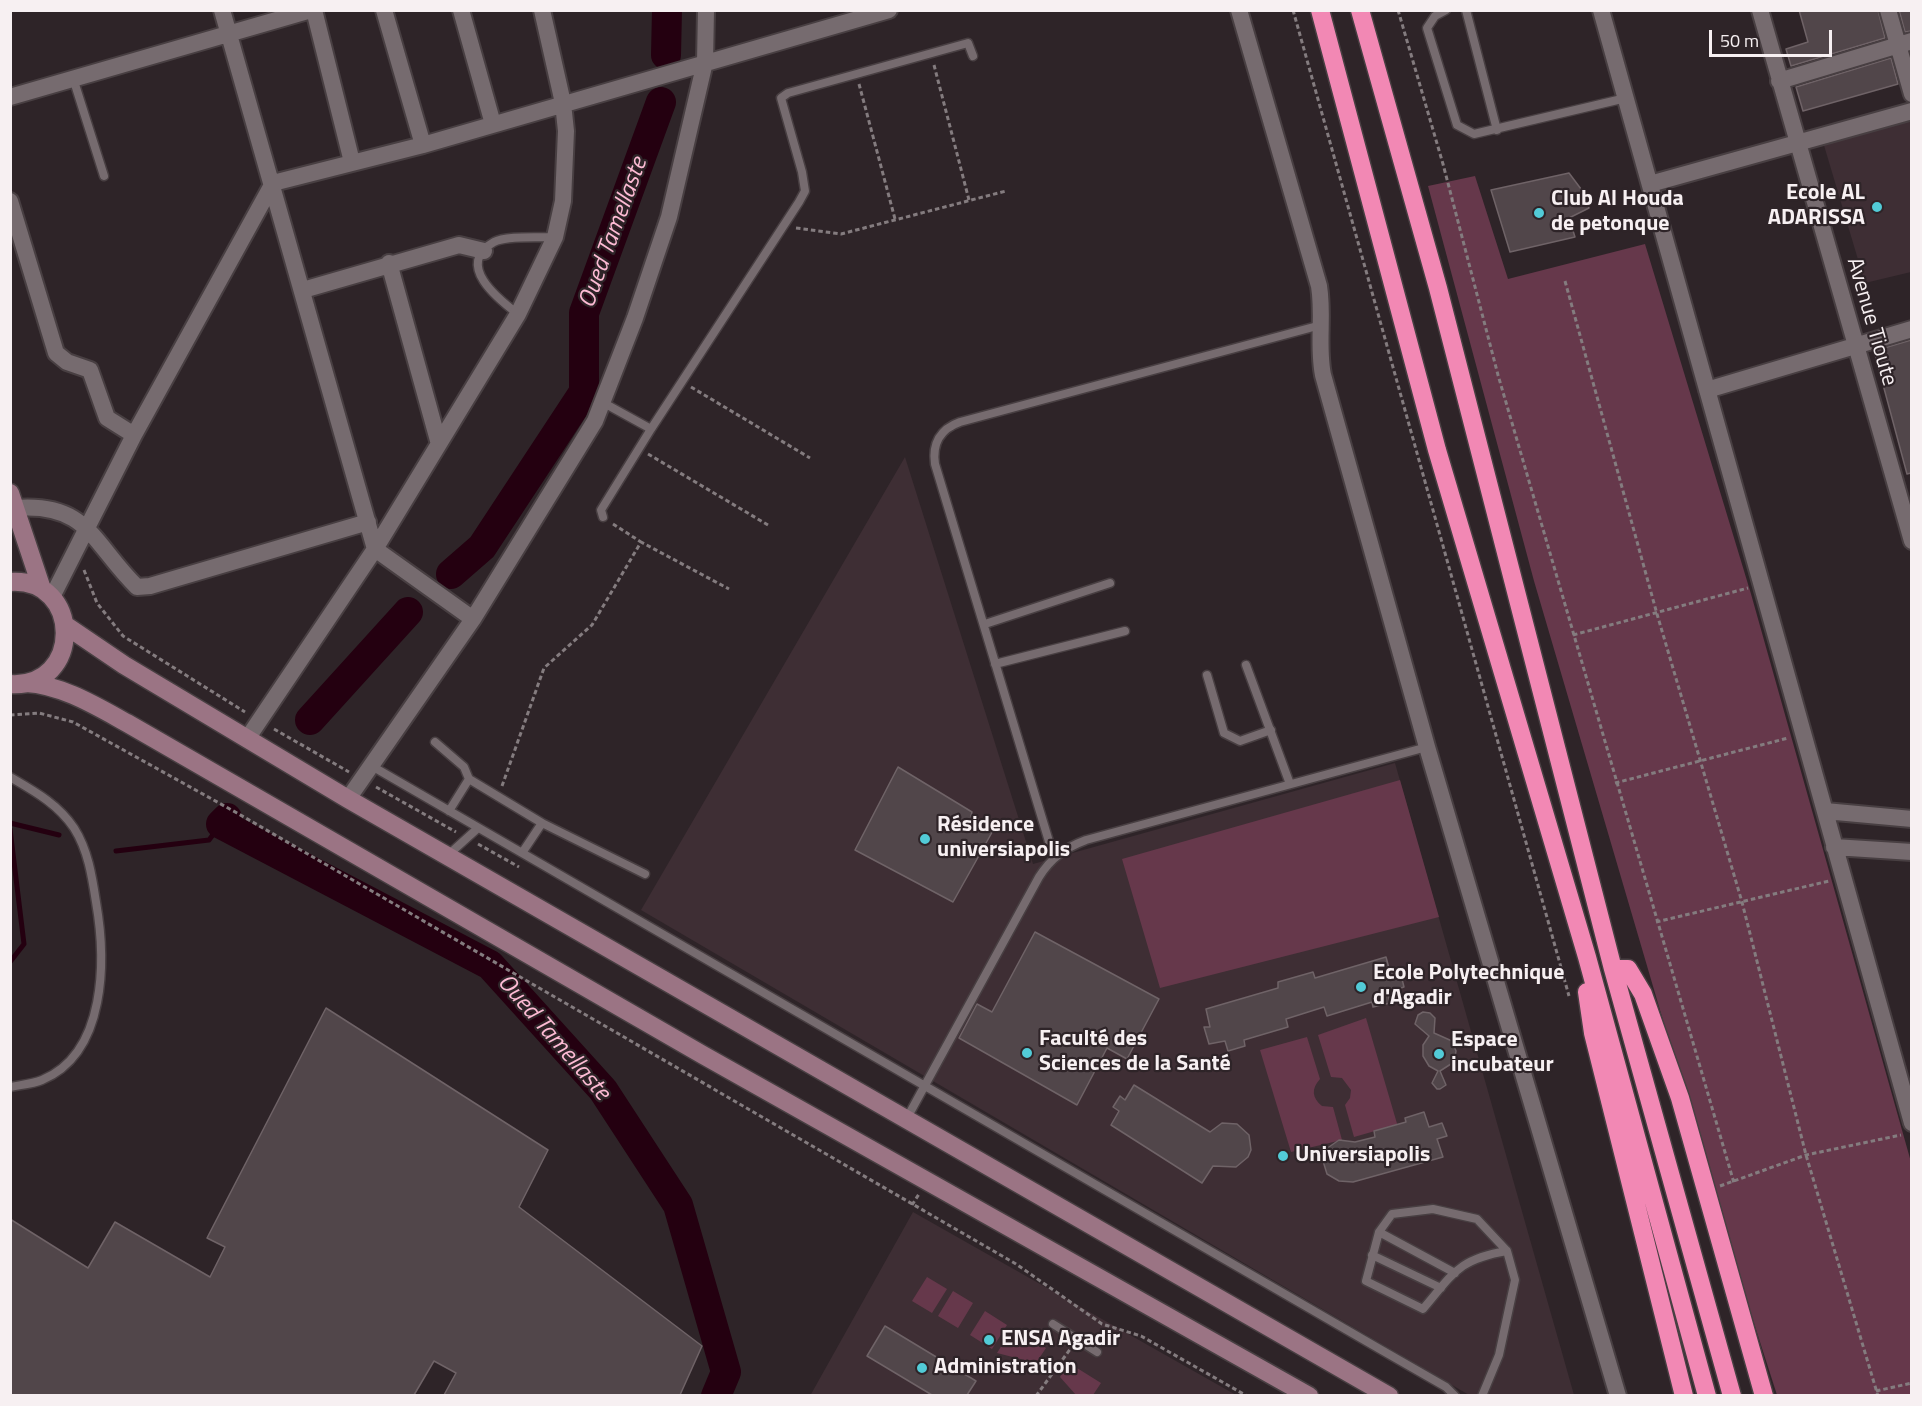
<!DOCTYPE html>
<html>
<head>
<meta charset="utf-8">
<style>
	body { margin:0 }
	#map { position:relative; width:1922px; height:1406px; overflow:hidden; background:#2e2428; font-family:"Titillium Web",sans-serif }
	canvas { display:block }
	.frame { position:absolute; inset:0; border:12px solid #f7f0f2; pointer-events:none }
	.scale { position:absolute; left:1709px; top:30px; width:123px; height:27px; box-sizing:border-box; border:3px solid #f7f0f2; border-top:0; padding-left:8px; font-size:18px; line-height:21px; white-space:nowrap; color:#f7f0f2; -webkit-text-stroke:4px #2e2428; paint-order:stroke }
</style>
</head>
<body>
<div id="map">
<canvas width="1922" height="1406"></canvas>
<div class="frame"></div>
<div class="scale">50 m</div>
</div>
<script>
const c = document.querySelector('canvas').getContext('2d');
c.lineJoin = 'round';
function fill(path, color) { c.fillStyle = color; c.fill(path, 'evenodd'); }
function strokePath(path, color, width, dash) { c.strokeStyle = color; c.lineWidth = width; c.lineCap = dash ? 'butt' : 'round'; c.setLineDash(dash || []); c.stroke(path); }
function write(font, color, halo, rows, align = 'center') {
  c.font = font + ' "Titillium Web",sans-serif'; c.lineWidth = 4.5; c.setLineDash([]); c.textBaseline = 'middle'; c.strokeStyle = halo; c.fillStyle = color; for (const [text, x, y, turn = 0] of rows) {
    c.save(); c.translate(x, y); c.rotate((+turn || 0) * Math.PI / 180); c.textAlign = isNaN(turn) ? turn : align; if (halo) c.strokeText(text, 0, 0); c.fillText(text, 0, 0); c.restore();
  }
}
fill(new Path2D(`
	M 1911,120 L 1911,272 L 1865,283 L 1823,142 Z
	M 905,457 L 1033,864 L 1395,763 L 1574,1395 L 1469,1395 L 641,910 Z
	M 913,1212 L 1236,1395 L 810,1396 Z`), '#3e2e34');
fill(new Path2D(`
	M 1475,176 L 1508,279 L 1645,244 L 1751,594 L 1911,1162 L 1911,1395 L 1777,1395 L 1729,1245 L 1534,581 L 1428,186 Z
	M 1400,780 L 1439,917 L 1160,988 L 1122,859 Z
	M 1366,1018 L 1398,1127 L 1396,1125 L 1354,1137 L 1345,1105 L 1350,1098 L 1351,1090 L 1342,1078 L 1331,1077 L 1318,1035 Z
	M 1307,1037 L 1320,1079 C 1311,1089 1312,1098 1322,1106 L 1333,1107 L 1342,1140 L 1291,1152 L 1260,1050 Z
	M 927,1277 L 947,1289 L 932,1313 L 912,1301 Z
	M 953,1291 L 973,1303 L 958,1328 L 938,1316 Z
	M 985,1311 L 1007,1325 L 992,1349 L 970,1335 Z
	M 1012,1329 L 1046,1348 L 1036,1363 L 997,1353 Z
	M 1069,1363 L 1101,1383 L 1093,1395 L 1076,1395 L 1060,1377 Z`), '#66384b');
strokePath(new Path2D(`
	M 10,823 L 59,835
	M 10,829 L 24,944 L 10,962
	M 116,851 L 209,840 L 221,824`), '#240010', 5);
strokePath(new Path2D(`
	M 666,55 L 667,10
	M 451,574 L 482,547 L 584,392 L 584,313 L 661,102
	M 310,720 L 408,612
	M 227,818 L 221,824 L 490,965 L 603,1090 L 678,1205 L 726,1372 L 716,1396`), '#240010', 30);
const building = new Path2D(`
	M 1799,10 L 1878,10 L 1885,38 L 1791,66 L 1786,49 L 1808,42 Z
	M 1899,10 L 1911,10 L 1911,31 L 1905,32 Z
	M 1891,58 L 1898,84 L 1803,111 L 1796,87 Z
	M 1569,173 L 1584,193 L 1589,208 L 1569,218 L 1575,237 L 1510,252 L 1491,190 Z
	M 1911,340 L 1911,473 L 1907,474 L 1874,351 Z
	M 898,767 L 972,812 L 971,816 L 995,827 L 953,902 L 855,850 Z
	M 1035,932 L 1159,999 L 1127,1059 L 1107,1048 L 1077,1105 L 959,1038 L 977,1004 L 992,1012 Z
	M 1386,957 L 1390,972 L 1400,971 L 1404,987 L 1388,992 L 1390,1003 L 1373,1007 L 1372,1002 L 1327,1016 L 1324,1007 L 1286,1019 L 1288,1027 L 1244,1040 L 1245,1046 L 1228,1051 L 1225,1041 L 1209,1044 L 1204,1027 L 1210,1027 L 1206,1009 L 1278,988 L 1278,982 L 1313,972 L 1315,978 Z
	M 326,1008 L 548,1150 L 519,1207 L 702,1346 L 680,1395 L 444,1395 L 456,1373 L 434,1361 L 414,1395 L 10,1395 L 10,1219 L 88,1268 L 115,1222 L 210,1277 L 225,1247 L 207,1238 Z
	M 1423,1012 L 1430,1013 L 1435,1018 L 1434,1033 L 1452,1041 L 1456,1051 L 1454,1062 L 1440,1071 L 1446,1085 L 1440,1089 L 1437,1089 L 1432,1083 L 1438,1071 L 1429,1066 L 1423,1056 L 1423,1045 L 1429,1036 L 1415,1024 L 1418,1015 Z
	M 1134,1085 L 1210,1132 L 1222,1123 L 1237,1124 L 1249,1135 L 1251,1150 L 1248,1157 L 1236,1167 L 1213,1166 L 1202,1183 L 1111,1125 L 1119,1111 L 1113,1107 L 1120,1096 L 1125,1100 Z
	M 1424,1112 L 1429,1127 L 1442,1123 L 1447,1136 L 1437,1139 L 1443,1157 L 1353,1182 L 1339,1181 L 1327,1174 L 1323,1161 L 1326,1149 L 1339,1140 L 1355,1142 L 1375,1137 L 1374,1131 L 1406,1122 L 1405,1118 Z
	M 885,1326 L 976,1381 L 967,1395 L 932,1395 L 867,1356 Z`);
fill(building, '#51464a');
strokePath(building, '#6f6367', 1.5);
const lane = new Path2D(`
	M 1446,10 L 1435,16 L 1427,28 L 1457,125 L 1474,134 L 1626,98
	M 1466,10 L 1497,130
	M 73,78 L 104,176
	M 518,314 C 498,299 454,264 494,242 C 506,235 541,238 555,237
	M 602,402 L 651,429 L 799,202 L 805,191 L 802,172 L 781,98 L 788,93 L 968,43 L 973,56
	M 603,517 L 601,510 L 651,429
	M 985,624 L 1110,583
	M 995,664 L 1125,631
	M 1246,665 L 1290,784
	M 1207,675 L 1224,733 L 1240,741 L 1271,730
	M 435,742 L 464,767 L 469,779 L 542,823 L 522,853
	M 370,765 L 1378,1348 L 1446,1387 L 1455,1396
	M 10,777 C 34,791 58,804 74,828 C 88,850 92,876 96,902 C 106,959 107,1053 42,1080 C 33,1084 20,1085 10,1087
	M 449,811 L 469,779
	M 542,823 L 645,874
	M 447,856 L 478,828
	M 1054,858 L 935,464 C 932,444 940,429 960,422 L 1321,325
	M 907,1118 L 1039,877 C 1051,858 1065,848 1086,840 L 1427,747
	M 1379,1232 L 1455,1273
	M 1372,1255 L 1441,1288
	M 1053,1324 L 1097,1352
	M 1482,1396 L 1499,1355 L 1515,1280 L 1507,1251 L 1477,1219 L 1433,1209 L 1392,1214 L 1379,1232 L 1366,1281 L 1423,1309 C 1453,1274 1458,1259 1507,1251`);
const street = new Path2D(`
	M 222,10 L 375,549 L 473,619
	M 314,10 L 352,162
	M 384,10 L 423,145
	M 461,10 L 493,124
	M 1239,10 L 1319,286 C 1324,316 1317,345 1323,375 L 1427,747 L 1618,1396
	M 1601,10 L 1912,1123
	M 1760,10 L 1912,541
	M 1888,10 L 1912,94
	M 1779,81 L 1912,41
	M 10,97 L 311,10
	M 1650,184 L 1912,111
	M 10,201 L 56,353 L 67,362 L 90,370 L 107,418 L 134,435
	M 389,263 L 439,444
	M 303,290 L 459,245 L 484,251
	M 1707,390 L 1912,329
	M 15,508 C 88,502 93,544 137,587 L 150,586 L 368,522
	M 52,597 L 134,435 L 273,183 L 423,145 L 889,10
	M 247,739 L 375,549 L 518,314 L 555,237 L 563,201 L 566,131 L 563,103 L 542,10
	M 348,799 L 473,619 L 595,421 L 635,318 L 669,217 L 705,62 L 706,10
	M 1825,811 L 1912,819
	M 1834,847 L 1912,852`);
const secondary = new Path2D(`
	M 10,493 L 42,589
	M 10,582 C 83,577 83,689 10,684
	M 65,625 L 124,665 L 348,799 L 1389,1396
	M 26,683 C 62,685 96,706 127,723 L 703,1055 L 1309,1396`);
const highway = new Path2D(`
	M 1320,10 L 1437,450 L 1587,957 L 1707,1396
	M 1360,10 L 1438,288 L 1613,969 L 1732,1396
	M 1613,969 L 1628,969 L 1643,994 L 1680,1098 L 1764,1396
	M 1587,992 L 1593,1033 L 1684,1396`);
strokePath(lane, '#483f42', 11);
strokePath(street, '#483f42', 20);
strokePath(secondary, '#483f42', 21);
strokePath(highway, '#483f42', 21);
strokePath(new Path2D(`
	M 1293,10 L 1569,996
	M 1398,10 L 1443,164 L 1498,375 L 1734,1183
	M 934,65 L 969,200
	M 859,84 L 895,219
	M 796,228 L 841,234 L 1006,191
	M 1565,281 L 1657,614 L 1742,902 L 1806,1155 L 1878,1396
	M 691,387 L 810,458
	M 648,454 L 768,525
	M 613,524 L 641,542
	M 84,570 L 97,603 L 123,636 L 245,712
	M 1573,635 L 1748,588
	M 10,715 L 39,713 L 73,722 L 237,813 L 1016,1264 L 1102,1324 L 1141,1336 L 1247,1396
	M 274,729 L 349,772
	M 1615,783 L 1788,738
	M 502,786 L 544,668 L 592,625 L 641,542 L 729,589
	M 376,787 L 456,832
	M 478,844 L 519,867
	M 1656,922 L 1829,881
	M 1720,1186 L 1806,1155 L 1901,1135
	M 912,1205 L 919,1194
	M 1876,1391 L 1912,1383
	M 1036,1396 L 1071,1348`), '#847c7f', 3, [4.5, 3]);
strokePath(lane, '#766b6f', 8);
strokePath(street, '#766b6f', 16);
strokePath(secondary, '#9b7484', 18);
strokePath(highway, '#f288b4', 18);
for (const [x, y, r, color] of [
	[1877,207,6,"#52cbd7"],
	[1539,213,6,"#52cbd7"],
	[925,839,6,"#52cbd7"],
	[1361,987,6,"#52cbd7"],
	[1027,1053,6,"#52cbd7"],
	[1439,1054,6,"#52cbd7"],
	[1283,1156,6,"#52cbd7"],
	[989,1340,6,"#52cbd7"],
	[922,1368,6,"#52cbd7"]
]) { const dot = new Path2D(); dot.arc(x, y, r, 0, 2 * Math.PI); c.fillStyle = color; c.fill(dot); strokePath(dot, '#2e2428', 2); }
write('bold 22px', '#f7f0f2', '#2e2428', [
	["Ecole AL",1865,194,"right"],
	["ADARISSA",1865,219,"right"],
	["Club Al Houda",1551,200],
	["de petonque",1551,225],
	["Résidence",937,826],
	["universiapolis",937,851],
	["Ecole Polytechnique",1373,974],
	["d'Agadir",1373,999],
	["Faculté des",1039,1040],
	["Sciences de la Santé",1039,1065],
	["Espace",1451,1041],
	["incubateur",1451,1066],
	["Universiapolis",1295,1156],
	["ENSA Agadir",1001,1340],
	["Administration",934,1368]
], 'left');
write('22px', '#f7f0f2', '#2e2428', [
	["Avenue Tioute",1871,322,74]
]);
write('italic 24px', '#fdbbd4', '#2e2428', [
	["Oued Tamellaste",614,233,-70],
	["Oued Tamellaste",553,1038,49]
]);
</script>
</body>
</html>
